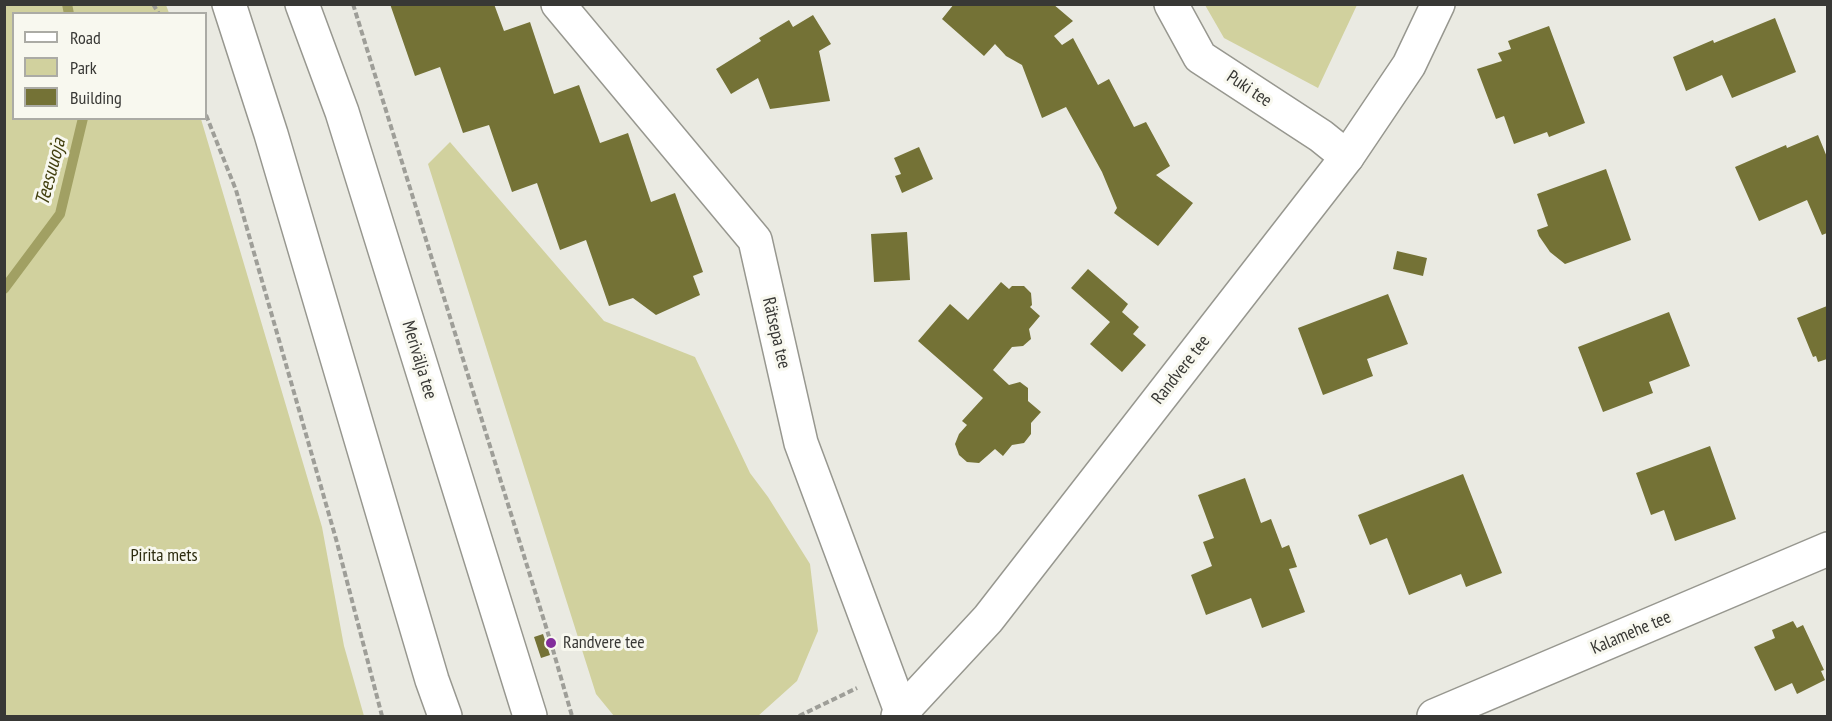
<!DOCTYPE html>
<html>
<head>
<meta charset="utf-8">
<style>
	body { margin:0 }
	#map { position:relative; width:1832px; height:721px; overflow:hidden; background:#eaeae2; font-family:"PT Sans Narrow",sans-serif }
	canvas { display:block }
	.frame { position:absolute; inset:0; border:6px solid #383835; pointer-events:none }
	.legend { position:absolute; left:12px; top:12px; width:195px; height:108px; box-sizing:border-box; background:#f8f8ef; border:2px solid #ababa5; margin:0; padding:8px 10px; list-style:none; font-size:18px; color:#383835 }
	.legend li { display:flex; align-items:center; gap:12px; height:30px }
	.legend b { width:30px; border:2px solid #ababa5 }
</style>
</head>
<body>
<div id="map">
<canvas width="1832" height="721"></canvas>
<div class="frame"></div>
<ul class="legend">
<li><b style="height:8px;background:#fff"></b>Road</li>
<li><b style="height:16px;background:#d1d19e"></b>Park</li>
<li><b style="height:16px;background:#747236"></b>Building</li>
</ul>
</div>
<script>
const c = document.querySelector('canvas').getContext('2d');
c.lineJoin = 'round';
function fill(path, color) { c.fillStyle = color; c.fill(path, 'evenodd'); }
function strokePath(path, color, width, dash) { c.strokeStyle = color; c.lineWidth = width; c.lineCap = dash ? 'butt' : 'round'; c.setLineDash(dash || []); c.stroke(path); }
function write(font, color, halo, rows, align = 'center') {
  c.font = font + ' "PT Sans Narrow",sans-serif'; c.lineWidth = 6; c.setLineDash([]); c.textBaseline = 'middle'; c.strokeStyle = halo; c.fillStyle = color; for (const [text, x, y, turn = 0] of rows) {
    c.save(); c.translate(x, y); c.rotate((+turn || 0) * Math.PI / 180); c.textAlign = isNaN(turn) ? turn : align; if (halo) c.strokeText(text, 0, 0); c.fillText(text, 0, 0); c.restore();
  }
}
fill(new Path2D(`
	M 4,5 L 166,5 L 169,13 L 14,14 L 14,118 L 201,119 L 322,527 L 344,646 L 364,716 L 5,716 Z
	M 1205,5 L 1357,5 L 1318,88 L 1224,38 Z
	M 450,142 L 604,321 L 695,357 L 750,473 L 768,497 L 810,564 L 818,631 L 797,681 L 758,716 L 614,716 L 596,694 L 428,164 Z`), '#d1d19e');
strokePath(new Path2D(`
	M 67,4 L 69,14
	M 4,289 L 60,214 L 83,118`), '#a1a063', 10);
fill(new Path2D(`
	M 390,4 L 494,4 L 504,31 L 530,22 L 554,94 L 579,85 L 600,143 L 628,133 L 651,202 L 675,193 L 703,272 L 693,276 L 700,295 L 656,315 L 633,298 L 609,306 L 586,240 L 560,250 L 537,183 L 512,192 L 489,125 L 463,133 L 440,67 L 415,76 Z
	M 954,4 L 1053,4 L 1073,21 L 1054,36 L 1062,45 L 1073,38 L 1098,85 L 1109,79 L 1134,127 L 1146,122 L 1170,166 L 1156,175 L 1193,203 L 1158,246 L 1114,213 L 1117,208 L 1102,172 L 1066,107 L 1042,118 L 1022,65 L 1006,56 L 995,44 L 984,56 L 942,19 Z
	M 813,15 L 831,44 L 819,51 L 830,101 L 770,109 L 758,78 L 731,94 L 716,69 L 761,41 L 759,38 L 789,20 L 793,27 Z
	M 1775,18 L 1796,72 L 1732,98 L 1722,75 L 1686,91 L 1673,57 L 1713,40 L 1714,43 Z
	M 1549,26 L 1585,123 L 1549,137 L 1547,132 L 1514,144 L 1504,116 L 1496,119 L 1477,69 L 1502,61 L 1498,53 L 1511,49 L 1508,41 Z
	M 1818,135 L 1827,157 L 1827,233 L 1822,235 L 1807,200 L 1759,221 L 1735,167 L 1786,145 L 1787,148 Z
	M 919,147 L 933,179 L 902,193 L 895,176 L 901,174 L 894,158 Z
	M 1606,169 L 1631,240 L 1565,264 L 1550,252 L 1539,236 L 1537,230 L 1548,226 L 1537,194 Z
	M 907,232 L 910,280 L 874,282 L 871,234 Z
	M 1397,251 L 1427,258 L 1423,276 L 1393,269 Z
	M 1088,269 L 1128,304 L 1122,312 L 1139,327 L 1133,334 L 1146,345 L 1122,372 L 1090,344 L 1110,322 L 1071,288 Z
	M 1001,282 L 1009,289 L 1012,286 L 1024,286 L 1031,293 L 1032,305 L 1030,307 L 1040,316 L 1029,329 L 1031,339 L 1023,346 L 1012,347 L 993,370 L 1009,385 L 1020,382 L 1028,388 L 1028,401 L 1041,412 L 1031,423 L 1031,434 L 1024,443 L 1012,445 L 1003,456 L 995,449 L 979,463 L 967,462 L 959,455 L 955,444 L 959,434 L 967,425 L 962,421 L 983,398 L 918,341 L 950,304 L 968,320 Z
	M 1388,294 L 1408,344 L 1367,359 L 1373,376 L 1323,395 L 1298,328 Z
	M 1827,306 L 1827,359 L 1818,362 L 1816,356 L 1813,357 L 1797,318 Z
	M 1669,312 L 1690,366 L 1649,382 L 1653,393 L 1603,412 L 1578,347 Z
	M 1710,446 L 1736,519 L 1675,541 L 1664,510 L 1651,515 L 1636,473 Z
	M 1463,474 L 1502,573 L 1466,587 L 1461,574 L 1409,595 L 1387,538 L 1370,545 L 1358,515 Z
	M 1245,478 L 1261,523 L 1271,519 L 1282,548 L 1289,545 L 1297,567 L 1289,569 L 1305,612 L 1262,628 L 1251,598 L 1206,615 L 1191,575 L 1212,566 L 1203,542 L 1214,538 L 1198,495 Z
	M 1793,621 L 1797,628 L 1803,625 L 1824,670 L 1821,671 L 1825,680 L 1797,694 L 1792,683 L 1775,691 L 1754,647 L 1775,638 L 1772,630 Z
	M 543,634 L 550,655 L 541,658 L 534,637 Z`), '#747236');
const minor = new Path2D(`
	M 558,4 L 755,240 L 801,443 L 902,714 L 905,716
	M 1171,4 L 1200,57 L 1321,136 L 1347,157
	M 1434,716 L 1828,549`);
const major = new Path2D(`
	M 229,4 L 271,134 L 432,680 L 445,716
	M 302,4 L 342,112 L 530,716
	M 898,716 L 988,619 L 1347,157 L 1409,65 L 1438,4`);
strokePath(minor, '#97978f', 36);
strokePath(major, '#97978f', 36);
strokePath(new Path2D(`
	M 153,4 L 159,14
	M 353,4 L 551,643 L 572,716
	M 206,115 L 236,190 L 336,539 L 382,716
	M 799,716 L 857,688`), '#9e9e98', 4, [6, 3]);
strokePath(minor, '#fff', 33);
strokePath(major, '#fff', 33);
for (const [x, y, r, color] of [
	[551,643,6,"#822d9c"]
]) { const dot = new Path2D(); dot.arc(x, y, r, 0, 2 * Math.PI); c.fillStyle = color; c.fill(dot); strokePath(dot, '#f8f8ef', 2); }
write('18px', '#383835', '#f8f8ef', [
	["Puki tee",1249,89,34],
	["Rätsepa tee",776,333,77],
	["Merivälja tee",419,360,73],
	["Randvere tee",1181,370,-52],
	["Kalamehe tee",1631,633,-23]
]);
write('18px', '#2c2b0f', '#f8f8ef', [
	["Pirita mets",164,556]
]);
write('18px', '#383835', '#f8f8ef', [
	["Randvere tee",563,643]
], 'left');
write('italic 20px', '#434111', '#f8f8ef', [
	["Teesuuoja",51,172,-75]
]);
</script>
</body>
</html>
